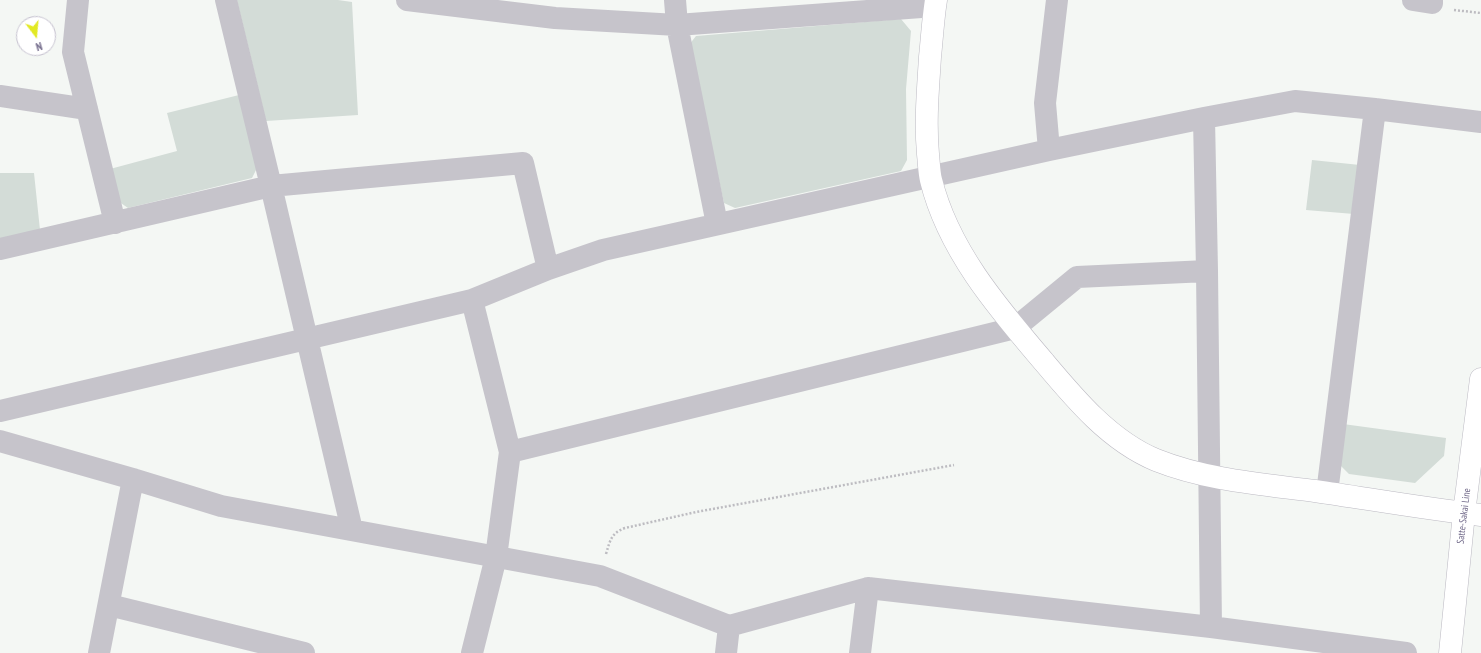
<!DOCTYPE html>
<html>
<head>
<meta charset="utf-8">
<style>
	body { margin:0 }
	#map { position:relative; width:1481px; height:653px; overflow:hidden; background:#f4f7f4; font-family:"PT Sans Narrow",sans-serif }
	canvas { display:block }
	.north { position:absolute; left:16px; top:16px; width:40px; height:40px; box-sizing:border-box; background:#fff; border:1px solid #c5c1cf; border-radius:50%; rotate:164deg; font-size:11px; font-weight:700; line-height:16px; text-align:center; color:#6d6586 }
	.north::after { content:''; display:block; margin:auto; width:14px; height:18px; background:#e2e922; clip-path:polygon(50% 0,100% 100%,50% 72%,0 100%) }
</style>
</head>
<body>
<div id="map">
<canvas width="1481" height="653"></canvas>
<div class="north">N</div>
</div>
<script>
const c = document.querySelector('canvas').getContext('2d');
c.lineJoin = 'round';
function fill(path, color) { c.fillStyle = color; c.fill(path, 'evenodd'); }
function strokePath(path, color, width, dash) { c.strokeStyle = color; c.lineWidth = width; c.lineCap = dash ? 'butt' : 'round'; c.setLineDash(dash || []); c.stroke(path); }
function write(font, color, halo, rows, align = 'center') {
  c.font = font + ' "PT Sans Narrow",sans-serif'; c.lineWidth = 4; c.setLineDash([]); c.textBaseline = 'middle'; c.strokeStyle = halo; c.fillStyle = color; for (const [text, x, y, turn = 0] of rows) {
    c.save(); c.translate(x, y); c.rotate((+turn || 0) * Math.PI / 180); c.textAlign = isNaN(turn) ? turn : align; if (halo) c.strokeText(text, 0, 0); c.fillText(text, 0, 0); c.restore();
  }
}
fill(new Path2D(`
	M 237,0 L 338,0 L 352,2 L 358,115 L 266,121 Z
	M 901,19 L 911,31 L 906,89 L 907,160 L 901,171 L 735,208 L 724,203 L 689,45 L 696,36 Z
	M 239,95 L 258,166 L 252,178 L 128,208 L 118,201 L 110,169 L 177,151 L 167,113 Z
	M 1312,160 L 1360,165 L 1354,214 L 1306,210 Z
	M 0,173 L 34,173 L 40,230 L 0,239 Z
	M 1343,424 L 1446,438 L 1444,456 L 1415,483 L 1349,474 L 1340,465 Z`), '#d3dcd7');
const secondary = new Path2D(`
	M 936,0 C 933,19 932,38 930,57 C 928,90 925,121 928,154 C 929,163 929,172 931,180 C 948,250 998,308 1044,362 C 1075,399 1110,441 1156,460 C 1206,480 1261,484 1315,491 C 1370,499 1426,509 1481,515
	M 1450,653 L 1464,513 L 1481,379`);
strokePath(secondary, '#bbb9c2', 23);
strokePath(new Path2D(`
	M 1454,10 L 1481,13
	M 606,554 C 610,541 611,533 625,528 L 696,512 L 954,465`), '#bdbcc1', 2.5, [2, 2]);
strokePath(new Path2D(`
	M 78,0 L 73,52 L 115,223
	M 226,0 L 271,186 L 352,530
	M 407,0 L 555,18 L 677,25 L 935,6
	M 675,0 L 677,25 L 717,224
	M 1413,0 L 1432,3 L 1432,0
	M 0,96 L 87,109
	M 1204,118 L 1207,271 L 1211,627
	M 1049,150 L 1045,103 L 1057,0
	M 0,249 L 271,186 L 523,163 L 548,269
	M 472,300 L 510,452 L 496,557 L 472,653
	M 0,411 L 472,300 L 548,269 L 603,250 L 1049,150 L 1204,118 L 1295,101 L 1375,109 L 1481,122
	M 0,441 L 133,479 L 221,506 L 600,576 L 729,626 L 868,588 L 1211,627 L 1406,653
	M 510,452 L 1015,328 L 1077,277 L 1207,271
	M 1327,493 L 1375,109
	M 109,605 L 304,653
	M 99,653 L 133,479
	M 726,653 L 729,626
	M 860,653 L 868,588`), '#c6c4cb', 22);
strokePath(secondary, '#fff', 22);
write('10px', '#6d6586', '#fff', [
	["Satte-Sakai Line",1464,516,-83]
]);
</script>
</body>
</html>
